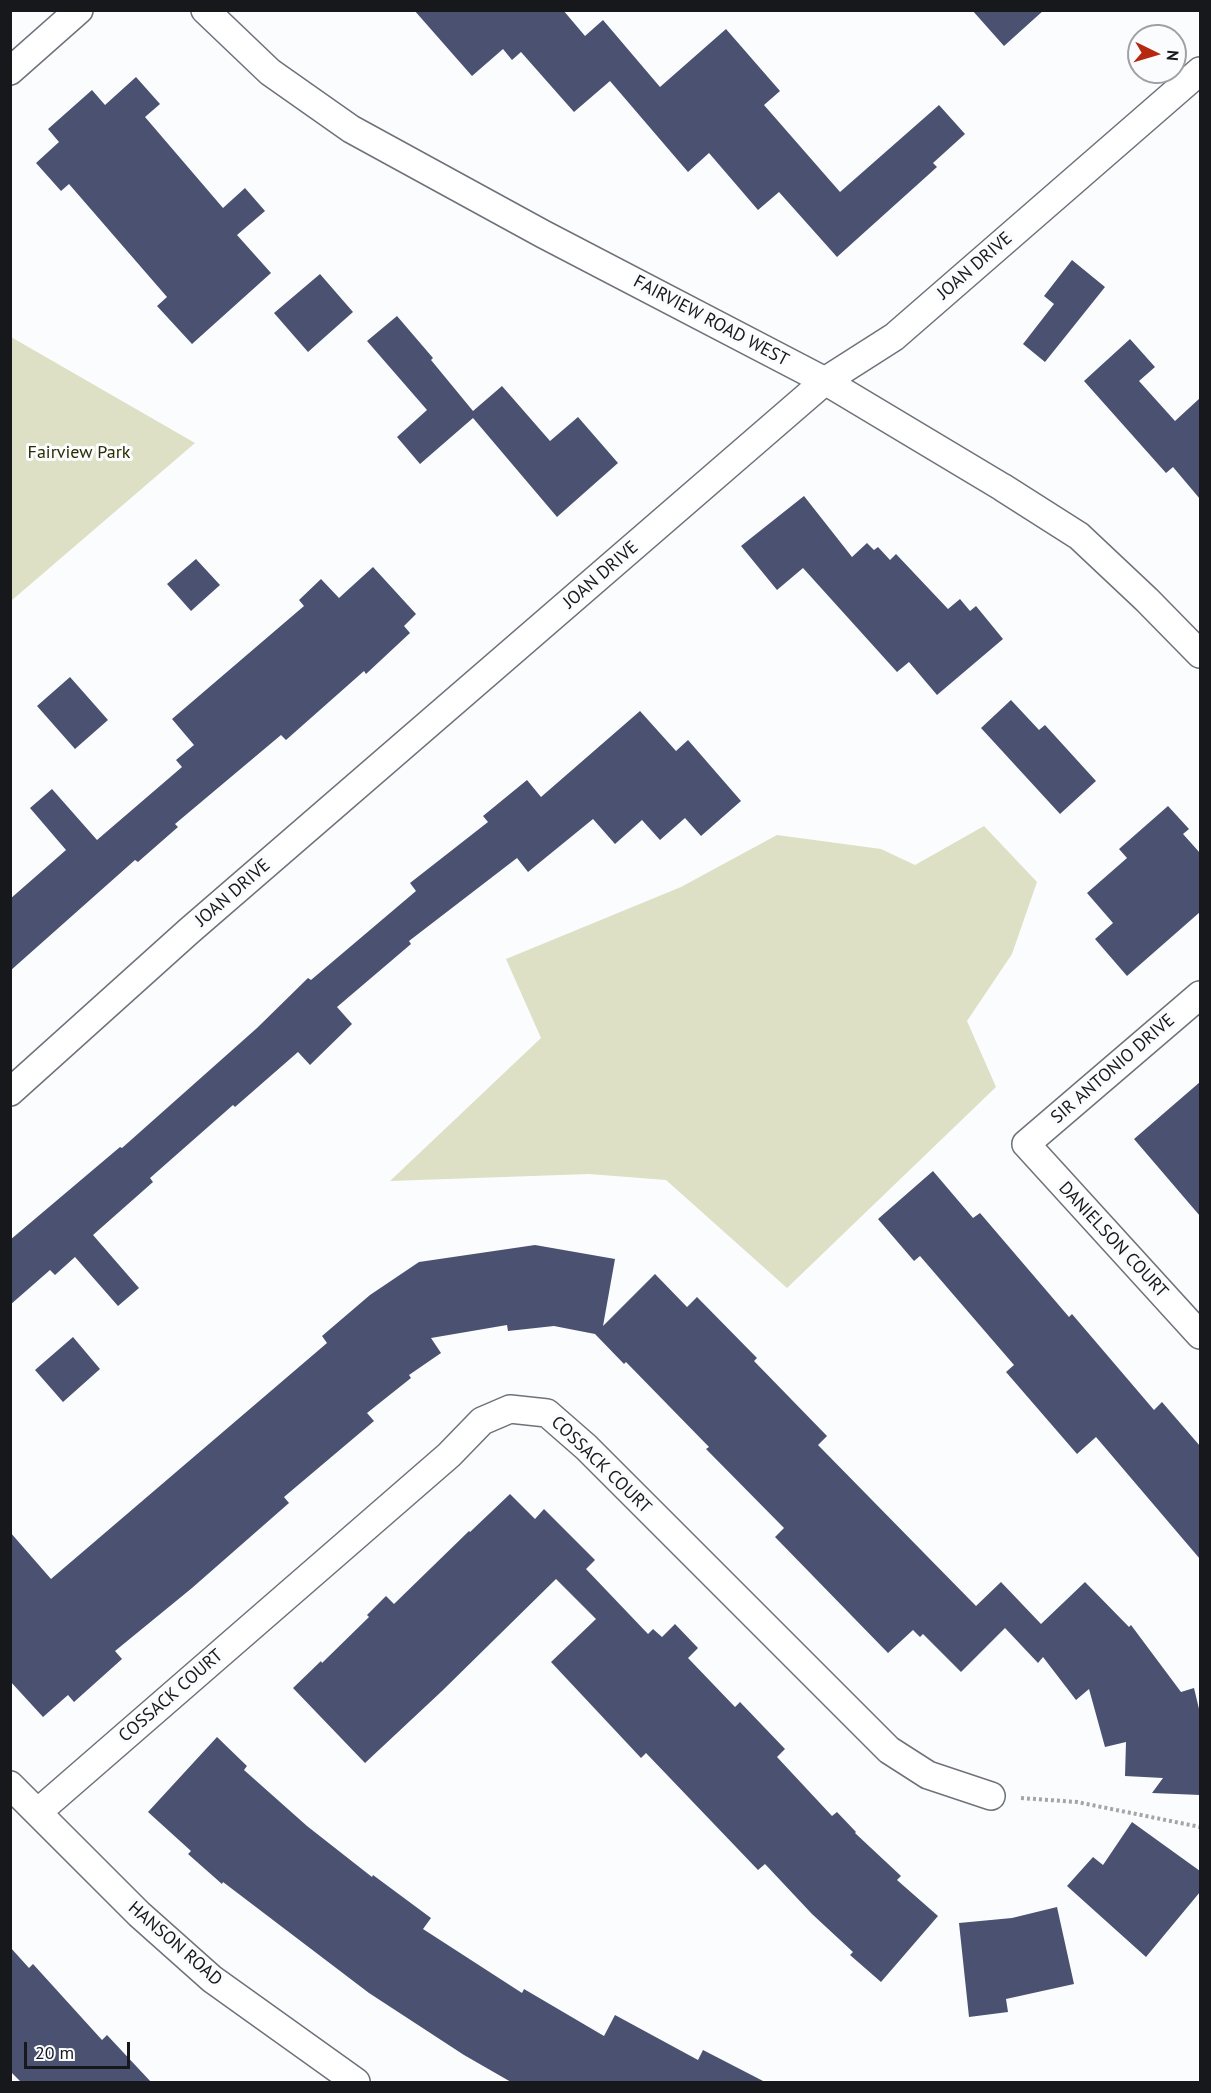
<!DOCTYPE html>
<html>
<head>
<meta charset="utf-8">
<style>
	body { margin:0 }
	#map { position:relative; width:1211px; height:2093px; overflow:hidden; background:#fbfcfe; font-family:"PT Sans",sans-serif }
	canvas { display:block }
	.frame { position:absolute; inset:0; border:12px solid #17181c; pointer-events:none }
	.north { position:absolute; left:1127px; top:24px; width:60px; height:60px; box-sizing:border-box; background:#fbfcfe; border:2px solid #a0a1a4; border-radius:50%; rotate:95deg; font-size:16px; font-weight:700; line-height:24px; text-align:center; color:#17181c }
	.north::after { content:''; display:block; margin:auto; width:21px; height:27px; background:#b62911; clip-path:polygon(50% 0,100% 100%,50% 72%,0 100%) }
	.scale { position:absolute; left:24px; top:2042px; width:106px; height:27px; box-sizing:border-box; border:3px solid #17181c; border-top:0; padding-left:8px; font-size:18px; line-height:21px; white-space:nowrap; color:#17181c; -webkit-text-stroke:4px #fbfcfe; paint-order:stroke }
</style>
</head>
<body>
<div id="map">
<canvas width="1211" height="2093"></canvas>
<div class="frame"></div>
<div class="north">N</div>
<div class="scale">20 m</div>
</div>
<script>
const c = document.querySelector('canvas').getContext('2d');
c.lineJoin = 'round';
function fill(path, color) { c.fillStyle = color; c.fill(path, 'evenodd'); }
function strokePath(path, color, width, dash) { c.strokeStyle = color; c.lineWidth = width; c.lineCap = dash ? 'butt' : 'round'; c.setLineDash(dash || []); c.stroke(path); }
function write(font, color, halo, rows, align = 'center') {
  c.font = font + ' "PT Sans",sans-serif'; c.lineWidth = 6; c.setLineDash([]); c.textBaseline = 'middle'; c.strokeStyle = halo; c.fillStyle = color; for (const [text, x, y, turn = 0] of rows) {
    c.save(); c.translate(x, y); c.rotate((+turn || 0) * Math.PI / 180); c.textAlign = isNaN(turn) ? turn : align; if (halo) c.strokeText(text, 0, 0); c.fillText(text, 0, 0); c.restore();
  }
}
fill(new Path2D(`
	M 11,337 L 195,443 L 11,601 Z
	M 984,826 L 1037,882 L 1012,954 L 967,1021 L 996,1087 L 787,1288 L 666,1180 L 589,1174 L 390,1181 L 541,1038 L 506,959 L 681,887 L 777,835 L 881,849 L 915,865 Z`), '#dde0c4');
fill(new Path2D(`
	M 414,10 L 563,10 L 585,36 L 603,20 L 660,87 L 726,29 L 780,91 L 764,105 L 840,192 L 939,105 L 965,134 L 933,163 L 937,167 L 837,257 L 779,192 L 758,210 L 709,153 L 688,172 L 610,81 L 574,112 L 521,52 L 512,60 L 503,49 L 472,76 Z
	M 972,10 L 1044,10 L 1004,46 Z
	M 136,77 L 160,104 L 145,117 L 223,208 L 245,188 L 265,211 L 237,235 L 271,273 L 192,344 L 157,306 L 167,297 L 69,184 L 61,191 L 36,163 L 59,142 L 48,129 L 92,90 L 105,105 Z
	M 1072,260 L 1105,287 L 1045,362 L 1023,344 L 1054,304 L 1044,296 Z
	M 320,274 L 353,312 L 308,352 L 274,313 Z
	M 397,316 L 433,358 L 431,360 L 473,411 L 502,386 L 550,441 L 578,417 L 618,463 L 557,517 L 473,418 L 420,464 L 397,437 L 427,410 L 367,341 Z
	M 1130,339 L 1155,367 L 1139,381 L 1175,421 L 1200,398 L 1200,499 L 1173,467 L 1166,473 L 1084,381 Z
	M 804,496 L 852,557 L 867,543 L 874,550 L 878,547 L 890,560 L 896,554 L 948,609 L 960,599 L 970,611 L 976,606 L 1003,639 L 937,695 L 909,662 L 897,672 L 803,568 L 777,590 L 741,546 Z
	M 196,559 L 220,585 L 191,611 L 167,584 Z
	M 373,567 L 416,614 L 404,626 L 410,633 L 366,674 L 364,671 L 286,740 L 281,735 L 175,824 L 178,827 L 138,862 L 135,860 L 10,971 L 10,899 L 66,850 L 30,808 L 52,789 L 97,840 L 182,767 L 176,760 L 194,745 L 172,719 L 304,606 L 299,600 L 321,579 L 339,598 Z
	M 70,677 L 108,720 L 75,749 L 37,706 Z
	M 1011,700 L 1039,730 L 1045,725 L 1096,781 L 1060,814 L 981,728 Z
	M 640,711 L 676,751 L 688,740 L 741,801 L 701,836 L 685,818 L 660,840 L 642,820 L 615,844 L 593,819 L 528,872 L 517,858 L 409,941 L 411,944 L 337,1007 L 352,1024 L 310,1065 L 298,1052 L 235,1107 L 233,1105 L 150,1178 L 153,1182 L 93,1235 L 139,1288 L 118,1306 L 75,1257 L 55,1275 L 50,1270 L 10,1305 L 10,1240 L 120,1147 L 122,1148 L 257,1028 L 308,978 L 311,980 L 416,891 L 410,883 L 488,822 L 483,816 L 527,780 L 541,797 Z
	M 1168,806 L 1189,829 L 1183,834 L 1200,853 L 1200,912 L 1127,976 L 1095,939 L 1113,923 L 1087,893 L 1127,858 L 1119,849 Z
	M 1200,1082 L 1200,1216 L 1134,1139 Z
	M 933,1171 L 973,1218 L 980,1213 L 1069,1317 L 1072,1314 L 1154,1410 L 1162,1402 L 1200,1446 L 1200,1559 L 1096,1437 L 1077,1454 L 1006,1372 L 1014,1365 L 920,1256 L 914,1261 L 878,1219 Z
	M 535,1245 L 615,1259 L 603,1326 L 655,1274 L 687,1307 L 697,1297 L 757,1358 L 754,1361 L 827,1436 L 818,1445 L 976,1606 L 1001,1582 L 1041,1624 L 1085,1582 L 1129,1627 L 1131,1625 L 1181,1692 L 1194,1688 L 1200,1713 L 1200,1795 L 1152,1793 L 1163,1778 L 1125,1776 L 1126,1742 L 1105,1747 L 1089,1689 L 1076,1700 L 1043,1657 L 1038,1663 L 1005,1628 L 961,1672 L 923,1634 L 920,1637 L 913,1630 L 888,1653 L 775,1537 L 784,1528 L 706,1449 L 709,1447 L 626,1362 L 624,1364 L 595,1334 L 554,1326 L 508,1331 L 507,1325 L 431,1338 L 441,1353 L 409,1375 L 411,1378 L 367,1413 L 374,1421 L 284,1497 L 289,1503 L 192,1588 L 115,1651 L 122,1659 L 74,1702 L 68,1695 L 43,1717 L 10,1681 L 10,1532 L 51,1579 L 327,1343 L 322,1336 L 370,1295 L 419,1262 Z
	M 73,1337 L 100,1369 L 63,1402 L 35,1370 Z
	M 510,1494 L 535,1519 L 544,1509 L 595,1560 L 586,1569 L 648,1634 L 653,1629 L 662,1637 L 675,1624 L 698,1648 L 688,1658 L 735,1707 L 740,1702 L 785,1749 L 777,1757 L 832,1816 L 837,1812 L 856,1832 L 855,1833 L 901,1876 L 897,1880 L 938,1916 L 881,1982 L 850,1955 L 853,1952 L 812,1914 L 765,1864 L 758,1870 L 646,1753 L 641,1758 L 551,1662 L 596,1619 L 556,1579 L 442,1691 L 365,1763 L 293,1688 L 321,1661 L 322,1663 L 369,1617 L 367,1615 L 386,1596 L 394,1604 L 469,1531 L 470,1532 Z
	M 217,1737 L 247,1766 L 244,1770 L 307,1826 L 372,1877 L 373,1875 L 431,1918 L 423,1929 L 522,1993 L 524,1989 L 604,2036 L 615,2015 L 698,2060 L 703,2050 L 765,2082 L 511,2082 L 464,2055 L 369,1993 L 223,1882 L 222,1884 L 188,1854 L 191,1851 L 148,1812 Z
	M 1132,1822 L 1200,1871 L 1200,1892 L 1146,1957 L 1067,1886 L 1093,1857 L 1103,1865 Z
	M 1057,1907 L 1074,1984 L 1006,1999 L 1008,2012 L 969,2017 L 959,1923 L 1012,1918 Z
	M 10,1947 L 29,1968 L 33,1964 L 102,2040 L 107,2035 L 151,2082 L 21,2082 L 10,2071 Z`), '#4b5171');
const street = new Path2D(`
	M 205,10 L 270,72 L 351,129 L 543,234 L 825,381 L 1002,487 L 1079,536 L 1147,600 L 1200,654
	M 10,71 L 79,10
	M 1200,995 L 1026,1144 L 1200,1335
	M 10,1092 L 189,931 L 825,381 L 894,337 L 1200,71
	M 10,1785 L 139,1914 L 212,1979 L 356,2082
	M 38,1812 L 449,1455 L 482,1421 L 510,1409 L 547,1413 L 586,1447 L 889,1750 L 928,1775 L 991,1796`);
strokePath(street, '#6f717b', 30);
strokePath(new Path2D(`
	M 1021,1798 L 1077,1802 L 1200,1827`), '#a4a5a8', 4, [3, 3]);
strokePath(street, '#fff', 27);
write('18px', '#17181c', '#fbfcfe', [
	["JOAN DRIVE",975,266,-41],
	["FAIRVIEW ROAD WEST",711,321,28],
	["JOAN DRIVE",601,575,-41],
	["JOAN DRIVE",233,893,-41],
	["SIR ANTONIO DRIVE",1113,1069,-41],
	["DANIELSON COURT",1113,1240,47],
	["COSSACK COURT",601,1465,44],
	["COSSACK COURT",171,1696,-41],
	["HANSON ROAD",175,1944,41]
]);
write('18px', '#2a2d00', '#fbfcfe', [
	["Fairview Park",79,453]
]);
</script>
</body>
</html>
